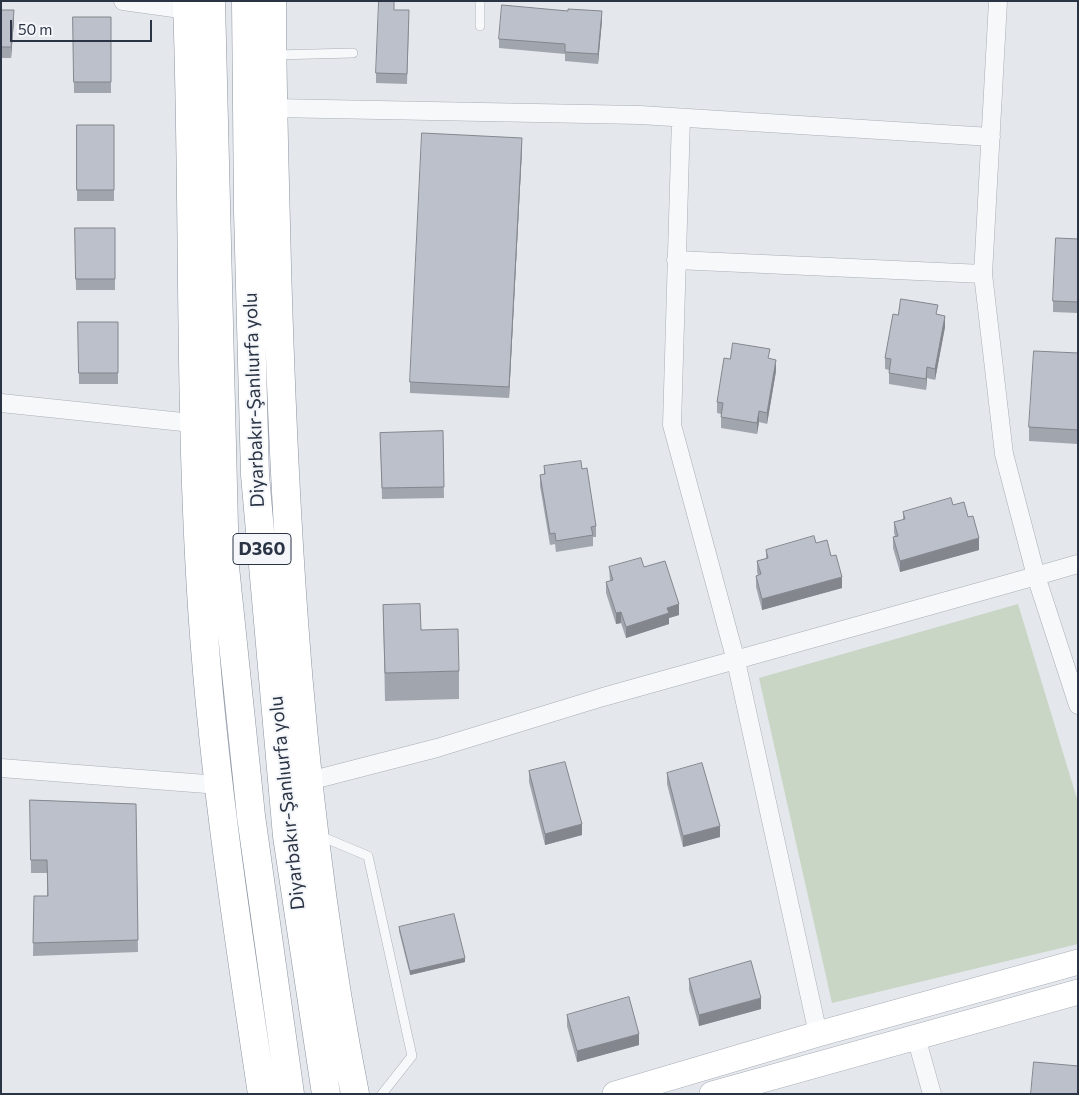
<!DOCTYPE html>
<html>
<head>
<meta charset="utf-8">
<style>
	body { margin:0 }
	#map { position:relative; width:1079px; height:1095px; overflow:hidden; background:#e4e7ec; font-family:Commissioner,sans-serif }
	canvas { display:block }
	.frame { position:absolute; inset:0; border:2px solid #2b3445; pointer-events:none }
	.scale { position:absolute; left:10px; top:20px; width:142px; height:22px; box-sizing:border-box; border:2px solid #2b3445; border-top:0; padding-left:6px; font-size:15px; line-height:18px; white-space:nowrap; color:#2b3445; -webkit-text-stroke:4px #f4f6f9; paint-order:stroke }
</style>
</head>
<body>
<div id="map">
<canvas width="1079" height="1095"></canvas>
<div class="frame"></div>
<div class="scale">50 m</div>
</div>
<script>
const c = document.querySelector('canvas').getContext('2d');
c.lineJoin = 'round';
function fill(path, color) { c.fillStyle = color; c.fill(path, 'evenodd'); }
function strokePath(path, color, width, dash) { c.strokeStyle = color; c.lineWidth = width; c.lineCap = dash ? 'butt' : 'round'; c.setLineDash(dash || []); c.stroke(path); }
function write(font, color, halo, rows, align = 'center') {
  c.font = font + ' Commissioner,sans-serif'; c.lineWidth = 4; c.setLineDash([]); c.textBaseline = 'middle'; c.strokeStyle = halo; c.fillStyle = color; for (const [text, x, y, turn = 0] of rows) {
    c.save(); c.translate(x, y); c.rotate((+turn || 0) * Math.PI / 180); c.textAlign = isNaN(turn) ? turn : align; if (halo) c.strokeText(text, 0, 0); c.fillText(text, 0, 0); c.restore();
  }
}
fill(new Path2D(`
	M 1018,604 L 1078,802 L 1078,944 L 832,1003 L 759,678 Z`), '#c9d6c5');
const lane = new Path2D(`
	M 480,1 L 480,26
	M 275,55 L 353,53
	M 318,835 L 368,856 L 412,1056 L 382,1094`);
const street = new Path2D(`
	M 123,1 L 188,10
	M 273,108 L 640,115 L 991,137
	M 681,118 L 672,425 L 736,661 L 818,1034
	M 676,260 L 983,274
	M 1,403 L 192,423
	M 1078,564 L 1036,576 L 1078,705
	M 1,768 L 219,785
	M 309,781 L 437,748 L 603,697 L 1036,576 L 1004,454 L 983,274 L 998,1
	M 916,1037 L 932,1094`);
const secondary = new Path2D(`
	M 615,1094 L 818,1034 L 1078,962
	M 712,1094 L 1078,992`);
const highway = new Path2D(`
	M 187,1 C 194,198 189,394 201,591 C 211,759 237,927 262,1094
	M 211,1 L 225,567 L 251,816 L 290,1094
	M 246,1 L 248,211 L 255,475 L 287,836 L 326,1094
	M 272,1 C 272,89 275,178 277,266 C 285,543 301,821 355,1094`);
strokePath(lane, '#a9aeb7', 10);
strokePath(street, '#a9aeb7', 19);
strokePath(secondary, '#a9aeb7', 26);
strokePath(highway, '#8b94a3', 29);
strokePath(lane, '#f7f8fa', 9);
strokePath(street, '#f7f8fa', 18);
strokePath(secondary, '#fff', 25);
strokePath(highway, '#fff', 28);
fill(new Path2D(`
	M 1,10 L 14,21 L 11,58 L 1,58 Z
	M 394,10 L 409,21 L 407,84 L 376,83 L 376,73 Z
	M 73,17 L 111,17 L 111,93 L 74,93 Z
	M 602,20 L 598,64 L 565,61 L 565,54 L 499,48 L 499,39 Z
	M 77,125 L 114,125 L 114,201 L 77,201 Z
	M 522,149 L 509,398 L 410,393 L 410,382 Z
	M 75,228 L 115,228 L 115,290 L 76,290 Z
	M 1078,239 L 1078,313 L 1053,312 L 1053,301 Z
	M 898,315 L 938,315 L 945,327 L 935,380 L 927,378 L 926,390 L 889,384 L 889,370 L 885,369 L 885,358 Z
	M 78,322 L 118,322 L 118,384 L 79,384 Z
	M 1078,353 L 1078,444 L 1029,441 L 1029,427 Z
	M 730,359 L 770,359 L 776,371 L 767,424 L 759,422 L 757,434 L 721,428 L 721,414 L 717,413 L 717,402 Z
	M 443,431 L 444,498 L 382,499 L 380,433 Z
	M 544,466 L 582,469 L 596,526 L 596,537 L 593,537 L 593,546 L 556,552 L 555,544 L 550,545 L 540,486 L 540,475 L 544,475 Z
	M 953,505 L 968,517 L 979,550 L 900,572 L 893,548 L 893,537 L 895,536 L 894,533 L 894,522 L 903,520 L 903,512 Z
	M 816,543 L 831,556 L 842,588 L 762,610 L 756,587 L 756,576 L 758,575 L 757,572 L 757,561 L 766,559 L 766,550 Z
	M 609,567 L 644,567 L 679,615 L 669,618 L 669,624 L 626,638 L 621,623 L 616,624 L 606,593 L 606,582 L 610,581 Z
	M 383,605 L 459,671 L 459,699 L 385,701 Z
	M 529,771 L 582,835 L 545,845 L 529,782 Z
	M 667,773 L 720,837 L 683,847 L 667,784 Z
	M 30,800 L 136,804 L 138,952 L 33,956 L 34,896 L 47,896 L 47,873 L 31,873 Z
	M 399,927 L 465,962 L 410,975 L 399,931 Z
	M 689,979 L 761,1009 L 699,1026 L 689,990 Z
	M 567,1015 L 639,1045 L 577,1062 L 567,1026 Z`), '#a1a5ae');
fill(new Path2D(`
	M 14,10 L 14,21 L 11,58 L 11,47 Z
	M 602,11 L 602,20 L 598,64 L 598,54 Z
	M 522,138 L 522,149 L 509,398 L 509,387 Z
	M 945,316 L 945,327 L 935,380 L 935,369 Z
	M 776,360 L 776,371 L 767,424 L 767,413 Z
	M 927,367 L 927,378 L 926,390 L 926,379 Z
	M 759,411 L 759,422 L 757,434 L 757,423 Z
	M 979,538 L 979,550 L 900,572 L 900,561 Z
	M 842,577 L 842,588 L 762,610 L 762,599 Z
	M 679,604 L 679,615 L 669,618 L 669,624 L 626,638 L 626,627 L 667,608 Z
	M 621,612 L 621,623 L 616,624 L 616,613 Z
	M 582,824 L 582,835 L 545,845 L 545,834 Z
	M 720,826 L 720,837 L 683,847 L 683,836 Z
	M 465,958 L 465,962 L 410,975 L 410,971 Z
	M 761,998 L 761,1009 L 699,1026 L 699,1015 Z
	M 639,1034 L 639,1045 L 577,1062 L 577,1051 Z`), '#83868d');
const building = new Path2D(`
	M 379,1 L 394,1 L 394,10 L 409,10 L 407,74 L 376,73 Z
	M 502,5 L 568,11 L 568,9 L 602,11 L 598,54 L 565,52 L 565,44 L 499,39 Z
	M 1,10 L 14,10 L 11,47 L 1,47 Z
	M 73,17 L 111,17 L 111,82 L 74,82 Z
	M 77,125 L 114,125 L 114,190 L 77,190 Z
	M 422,133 L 522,138 L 509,387 L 410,382 Z
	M 75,228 L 115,228 L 115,279 L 76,279 Z
	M 1056,238 L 1078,239 L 1078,302 L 1053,301 Z
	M 901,299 L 938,305 L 936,314 L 945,316 L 935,369 L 927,367 L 926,379 L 889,373 L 891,359 L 885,358 L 893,314 L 898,315 Z
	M 78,322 L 118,322 L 118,373 L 79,373 Z
	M 733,343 L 770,349 L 768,358 L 776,360 L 767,413 L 759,411 L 757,423 L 721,417 L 723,403 L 717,402 L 724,358 L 730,359 Z
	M 1034,351 L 1078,353 L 1078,430 L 1029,427 Z
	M 443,431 L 444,487 L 382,488 L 380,433 Z
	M 581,461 L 582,469 L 587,468 L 596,526 L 591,527 L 593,535 L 556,541 L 555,533 L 550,534 L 540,475 L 545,474 L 544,466 Z
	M 951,498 L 953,505 L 964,502 L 968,517 L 973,516 L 979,538 L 900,561 L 893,537 L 898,536 L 894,522 L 905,519 L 903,512 Z
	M 814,536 L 816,543 L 827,540 L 831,556 L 836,555 L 842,577 L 762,599 L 756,576 L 761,574 L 757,561 L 768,558 L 766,550 Z
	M 641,558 L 644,567 L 665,561 L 679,604 L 667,608 L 669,613 L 626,627 L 621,612 L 616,613 L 606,582 L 613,580 L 609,567 Z
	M 420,604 L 421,630 L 458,629 L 459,671 L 385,673 L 383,605 Z
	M 565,762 L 582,824 L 545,834 L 529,771 Z
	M 702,763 L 720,826 L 683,836 L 667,773 Z
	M 30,800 L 136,804 L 138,940 L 33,943 L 34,896 L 48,896 L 47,860 L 31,860 Z
	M 454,914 L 465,958 L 410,971 L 399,927 Z
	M 751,961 L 761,998 L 699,1015 L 689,979 Z
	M 629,997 L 639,1034 L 577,1051 L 567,1015 Z
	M 1034,1062 L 1078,1066 L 1078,1094 L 1031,1094 Z`);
fill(building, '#bbc0ca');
strokePath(building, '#83868d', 1);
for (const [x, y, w] of [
	[262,549,58]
]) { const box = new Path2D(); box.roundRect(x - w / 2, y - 15.5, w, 31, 4); c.fillStyle = '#f4f6f9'; c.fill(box); strokePath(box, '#2b3445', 1); }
write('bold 18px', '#2b3445', null, [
	["D360",262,549]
]);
write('19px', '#2b3445', '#f4f6f9', [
	["Diyarbakır-Şanlıurfa yolu",254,400,-92],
	["Diyarbakır-Şanlıurfa yolu",287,803,-96]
]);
</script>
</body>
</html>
